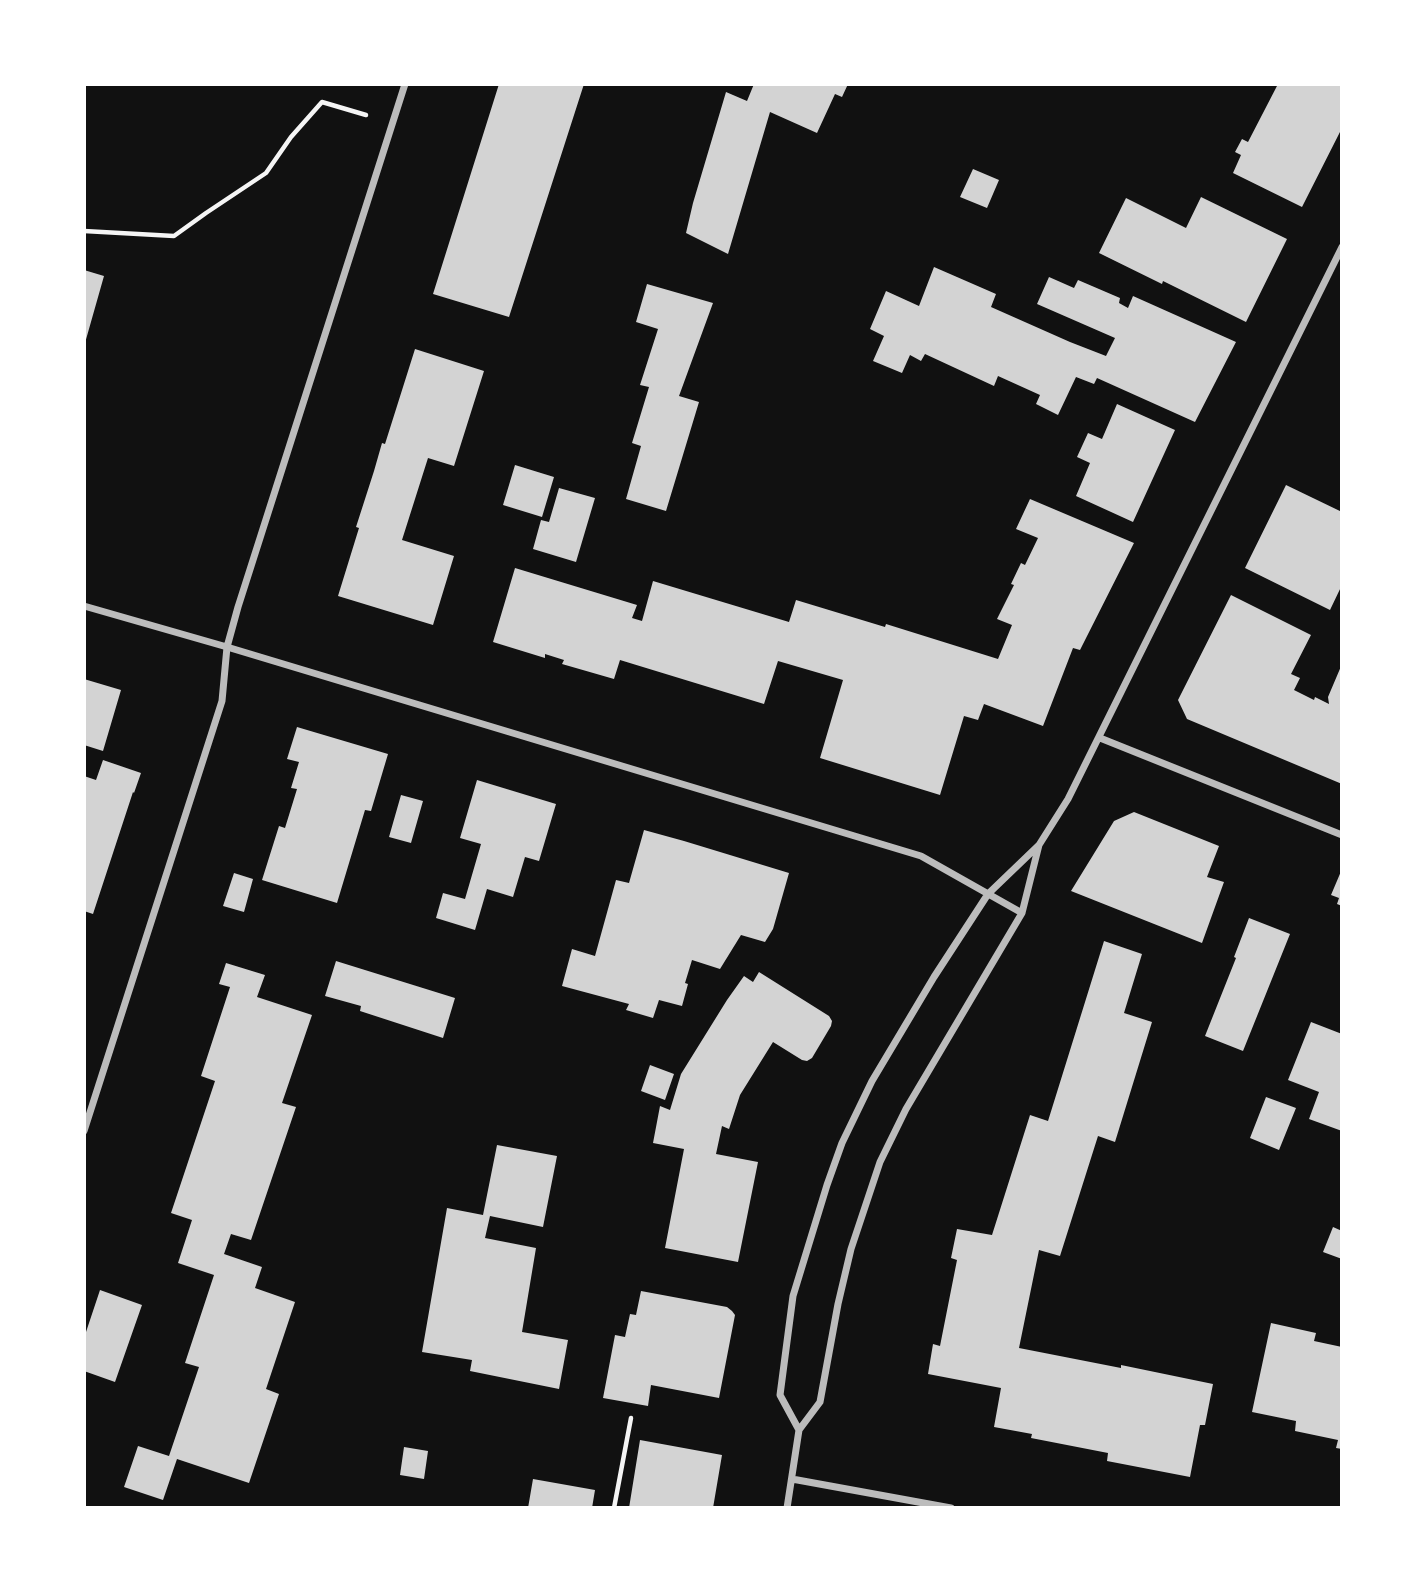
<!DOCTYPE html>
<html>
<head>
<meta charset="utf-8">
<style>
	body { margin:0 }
	#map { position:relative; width:1426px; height:1592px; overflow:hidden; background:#111; font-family:Manrope,sans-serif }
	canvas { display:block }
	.frame { position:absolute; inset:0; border:86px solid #fff; pointer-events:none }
</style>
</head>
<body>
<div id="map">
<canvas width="1426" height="1592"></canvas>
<div class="frame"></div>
</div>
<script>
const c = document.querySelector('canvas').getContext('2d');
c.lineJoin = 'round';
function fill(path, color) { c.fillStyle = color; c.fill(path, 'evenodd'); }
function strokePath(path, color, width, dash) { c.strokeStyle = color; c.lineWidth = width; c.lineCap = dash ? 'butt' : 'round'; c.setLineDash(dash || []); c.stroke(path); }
fill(new Path2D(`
	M 499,84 L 584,84 L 509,317 L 433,294 Z
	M 754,84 L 848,84 L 842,97 L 835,94 L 817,133 L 770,112 L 728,254 L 686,233 L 693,203 L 726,92 L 747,101 Z
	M 1278,84 L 1342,84 L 1342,128 L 1302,207 L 1233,173 L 1241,155 L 1235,152 L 1242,139 L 1248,142 Z
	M 973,169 L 999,180 L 987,208 L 960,197 Z
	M 1201,197 L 1287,239 L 1246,322 L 1163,281 L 1162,284 L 1099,253 L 1126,198 L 1186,228 Z
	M 934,267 L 996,294 L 991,307 L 1070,342 L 1106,356 L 1115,338 L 1037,304 L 1049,277 L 1074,288 L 1078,280 L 1120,298 L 1119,303 L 1128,308 L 1133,296 L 1236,342 L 1195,422 L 1097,378 L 1094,384 L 1076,377 L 1058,415 L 1036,404 L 1040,395 L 998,376 L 994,386 L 925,354 L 921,361 L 910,355 L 902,373 L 873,361 L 884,336 L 870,329 L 886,291 L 919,306 Z
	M 84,270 L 104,276 L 85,343 L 84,343 Z
	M 647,284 L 713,303 L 679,396 L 699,402 L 666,511 L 626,499 L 641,446 L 632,443 L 649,387 L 640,385 L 658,329 L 636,322 Z
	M 415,349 L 484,371 L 454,466 L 428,458 L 402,540 L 454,556 L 433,625 L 338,596 L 359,528 L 356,527 L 374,471 L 382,443 L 385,444 Z
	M 1117,404 L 1175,430 L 1133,522 L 1076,496 L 1090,463 L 1077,457 L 1088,433 L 1102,439 Z
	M 515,465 L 554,477 L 542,517 L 503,505 Z
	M 1286,485 L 1342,512 L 1342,587 L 1341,587 L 1330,610 L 1245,568 Z
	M 559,488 L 595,498 L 576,562 L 533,549 L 541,520 L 549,522 Z
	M 1030,499 L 1134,543 L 1080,650 L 1073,648 L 1043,726 L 984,704 L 978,720 L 964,716 L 940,795 L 820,758 L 843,680 L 778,661 L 764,704 L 620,660 L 614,679 L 562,664 L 564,660 L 545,654 L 545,658 L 493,642 L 515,568 L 637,605 L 632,618 L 642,621 L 653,581 L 789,622 L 796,600 L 885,627 L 886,624 L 998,659 L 1012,625 L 997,619 L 1014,585 L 1011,584 L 1021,563 L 1025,565 L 1038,538 L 1016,529 Z
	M 1231,595 L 1311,635 L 1291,674 L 1300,678 L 1294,690 L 1314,700 L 1315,697 L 1329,704 L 1328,697 L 1342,664 L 1342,784 L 1187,719 L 1178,700 Z
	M 84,679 L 121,690 L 103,751 L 84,745 Z
	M 297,727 L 388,754 L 371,811 L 365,810 L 337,903 L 262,880 L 279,826 L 285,828 L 297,789 L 291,788 L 299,762 L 287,759 Z
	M 103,760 L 141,773 L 134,793 L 133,792 L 93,914 L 84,911 L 84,776 L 96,780 Z
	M 477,780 L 556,804 L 539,861 L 525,857 L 513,897 L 487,889 L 475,930 L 436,918 L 443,893 L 465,899 L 481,844 L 460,838 Z
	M 401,795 L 423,801 L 411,843 L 389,837 Z
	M 1134,812 L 1219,846 L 1207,877 L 1224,882 L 1202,943 L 1071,891 L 1114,821 Z
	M 644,830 L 684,841 L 789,873 L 773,929 L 765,942 L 741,935 L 720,969 L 692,960 L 685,983 L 688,984 L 682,1006 L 659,1000 L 653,1018 L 626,1010 L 629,1004 L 562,986 L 572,949 L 595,956 L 616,880 L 629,883 Z
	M 1342,869 L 1342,906 L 1337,904 L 1339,898 L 1331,895 Z
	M 234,873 L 253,879 L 244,912 L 223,906 Z
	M 1249,918 L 1290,934 L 1243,1051 L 1205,1036 L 1236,958 L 1234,957 Z
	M 1104,941 L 1142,954 L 1124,1013 L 1152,1022 L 1115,1142 L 1098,1136 L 1060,1256 L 1039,1250 L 1019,1348 L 1121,1368 L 1121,1365 L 1213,1384 L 1205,1425 L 1200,1425 L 1190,1477 L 1107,1461 L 1108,1453 L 1031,1438 L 1032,1434 L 994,1427 L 1001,1388 L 928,1374 L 933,1344 L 940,1346 L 957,1260 L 951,1258 L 957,1229 L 992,1235 L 1030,1115 L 1048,1121 Z
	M 336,961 L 455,998 L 443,1038 L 360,1011 L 361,1006 L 325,996 Z
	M 226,963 L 265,975 L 257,997 L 312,1015 L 282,1103 L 296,1107 L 251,1240 L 231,1234 L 224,1254 L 262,1267 L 255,1288 L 295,1302 L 266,1389 L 279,1394 L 249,1483 L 177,1459 L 163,1500 L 124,1487 L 138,1446 L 169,1456 L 199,1367 L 185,1363 L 214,1275 L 178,1263 L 192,1220 L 171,1213 L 215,1081 L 201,1076 L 230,987 L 219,984 Z
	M 759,972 L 829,1016 L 832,1021 L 831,1026 L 812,1058 L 807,1061 L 802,1060 L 773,1042 L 740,1095 L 729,1129 L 722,1126 L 716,1154 L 758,1162 L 738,1262 L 665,1248 L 684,1149 L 653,1143 L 660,1106 L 670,1110 L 681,1074 L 727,1000 L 744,976 L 753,982 Z
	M 1311,1022 L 1342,1034 L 1342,1131 L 1309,1119 L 1319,1092 L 1288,1080 Z
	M 650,1065 L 674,1074 L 665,1100 L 641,1091 Z
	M 1266,1097 L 1296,1108 L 1279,1150 L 1250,1138 Z
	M 497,1145 L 557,1156 L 543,1227 L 490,1216 L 485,1238 L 536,1248 L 522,1332 L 568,1340 L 559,1389 L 470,1371 L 472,1360 L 422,1352 L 447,1208 L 483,1215 Z
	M 1333,1227 L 1342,1231 L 1342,1259 L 1323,1252 Z
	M 100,1290 L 142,1305 L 115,1382 L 84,1371 L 84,1338 Z
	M 641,1291 L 727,1307 L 732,1311 L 735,1315 L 719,1398 L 651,1385 L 648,1406 L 603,1398 L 615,1335 L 625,1337 L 630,1314 L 636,1315 Z
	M 1271,1323 L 1316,1333 L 1314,1341 L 1342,1347 L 1342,1449 L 1336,1448 L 1338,1440 L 1295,1431 L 1296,1421 L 1252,1412 Z
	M 640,1440 L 722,1455 L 713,1508 L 629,1508 Z
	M 404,1447 L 428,1451 L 424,1479 L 400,1475 Z
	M 533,1479 L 595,1490 L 592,1508 L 528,1508 Z`), '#d3d3d3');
strokePath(new Path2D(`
	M 84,231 L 174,236 L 206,213 L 266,173 L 291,137 L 322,102 L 366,115
	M 614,1508 L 631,1418`), '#f5f5f5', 4.5);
strokePath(new Path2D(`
	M 84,606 L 227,647 L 921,856 L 1022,913
	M 1100,738 L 1342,835
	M 84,1131 L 222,701 L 227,647 L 238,607 L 405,84
	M 799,1430 L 780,1395 L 793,1296 L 827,1185 L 842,1143 L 872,1081 L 934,977 L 988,894 L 1039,845 L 1068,799 L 1342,247
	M 792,1479 L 951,1508
	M 787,1508 L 799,1430 L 820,1402 L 838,1304 L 851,1249 L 880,1162 L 906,1109 L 1022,913 L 1039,845`), '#bcbcbc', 7);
</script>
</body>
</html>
